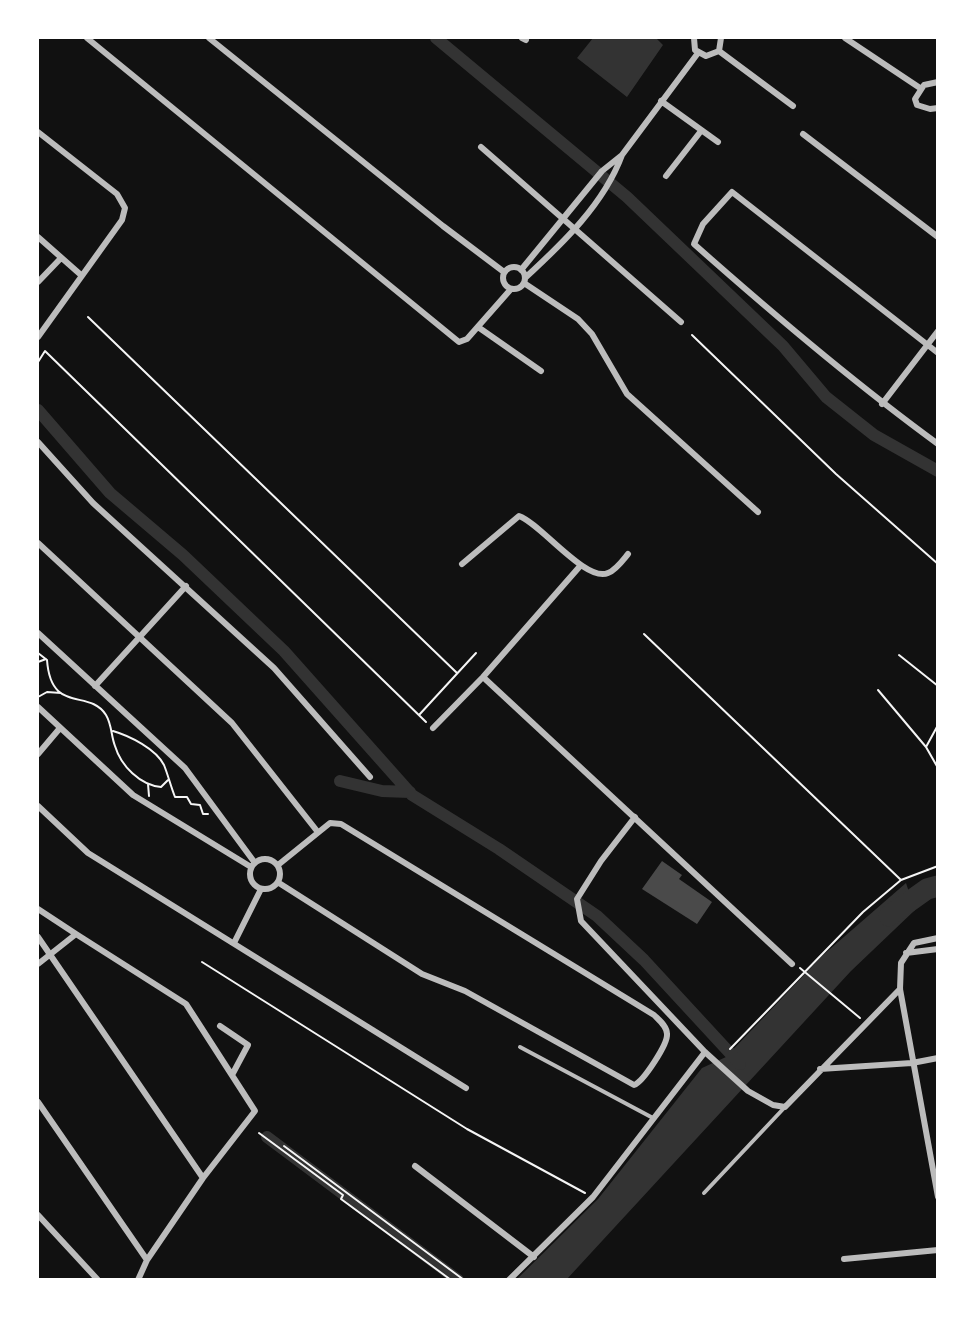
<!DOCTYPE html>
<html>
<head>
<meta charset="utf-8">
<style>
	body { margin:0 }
	#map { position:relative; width:975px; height:1317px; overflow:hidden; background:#111; font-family:"Open Sans",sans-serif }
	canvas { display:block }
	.frame { position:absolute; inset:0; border:39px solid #fff; pointer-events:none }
</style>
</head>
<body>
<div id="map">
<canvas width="975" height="1317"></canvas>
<div class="frame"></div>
</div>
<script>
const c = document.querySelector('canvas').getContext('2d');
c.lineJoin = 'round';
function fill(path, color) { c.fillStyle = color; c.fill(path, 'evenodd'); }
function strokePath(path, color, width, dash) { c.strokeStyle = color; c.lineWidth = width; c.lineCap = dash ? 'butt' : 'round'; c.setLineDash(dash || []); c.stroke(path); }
fill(new Path2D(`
	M 593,38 L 656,38 L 663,45 L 627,97 L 577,58 Z
	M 906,883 L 915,910 L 851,971 L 567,1279 L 516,1280 L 598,1199 L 702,1068 L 726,1057 L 822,956 Z`), '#333');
strokePath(new Path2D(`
	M 436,38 L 627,197 L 783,346 L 826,397 L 874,435 L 938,471
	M 38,410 L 110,493 L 183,555 L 284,651 L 412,795 L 499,849 L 597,916 L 644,960 L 740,1064
	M 340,781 L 382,791 L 410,792
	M 267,1137 L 458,1280`), '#333', 12);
strokePath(new Path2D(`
	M 889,916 L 927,889 L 938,886`), '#333', 21);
fill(new Path2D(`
	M 662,861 L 682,875 L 679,879 L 712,902 L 697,924 L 642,889 Z`), '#4a4a4a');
strokePath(new Path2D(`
	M 88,317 L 457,673
	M 692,335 L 836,474 L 938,564
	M 38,362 L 45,351 L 426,722
	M 644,634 L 901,880
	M 38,653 L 47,660 C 51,715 89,688 106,715 C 112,725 111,736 115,746 C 121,766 140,785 161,787 L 168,780
	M 899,655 L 938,686
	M 38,662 L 46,659
	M 878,690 L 926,747 L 938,768
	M 38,697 L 47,692 L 61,693
	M 419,715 L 476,653
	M 113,731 C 130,736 156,749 164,765 C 168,775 171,787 175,797 L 187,797 L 191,804 L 200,805 L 203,814 L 208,814
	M 926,747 L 938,725
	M 148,784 L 149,796
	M 202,962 L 467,1129 L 585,1193
	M 800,968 L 860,1018
	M 730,1049 L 863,912 L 901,880 L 938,866
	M 259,1133 L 343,1195 L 341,1199 L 451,1280
	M 284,1146 L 464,1280`), '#f5f5f5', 2);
strokePath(new Path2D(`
	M 520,1047 L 653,1118
	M 704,1193 L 785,1107`), '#bcbcbc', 4);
strokePath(new Path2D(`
	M 87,38 L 459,342 L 467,339 L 511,289
	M 209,38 L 443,226 L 504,272
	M 522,38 L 526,40
	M 694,38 L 695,50 L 706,56 L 719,51 L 721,38
	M 845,38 L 920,88
	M 719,51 L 793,106
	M 938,82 L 924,85 L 915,99 L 917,105 L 930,109 L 938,108
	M 661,101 L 718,142
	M 38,132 L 117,194 L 125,208 L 122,220 L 38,337
	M 803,134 L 938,237
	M 481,147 L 681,322
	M 666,176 L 701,131
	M 38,237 L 81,275
	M503 278a11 11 0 1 1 22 0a11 11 0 1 1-22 0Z
	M 521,270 L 602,171 L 622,155 L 698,53
	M 525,278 C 563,243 604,204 622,155
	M 38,282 L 61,258
	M 524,283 L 578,319 L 592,334 L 627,394 L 758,512
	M 478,327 L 541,371
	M 938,353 L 732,192 L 703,224 L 694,244 C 773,314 853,382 938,444
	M 882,404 L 938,331
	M 38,442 L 93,503 L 274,668 L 370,777
	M 38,543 L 232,723 L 317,831
	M 462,564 L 519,516 C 540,523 586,583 608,573 C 616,570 623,560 628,554
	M 38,633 L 185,768 L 255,863
	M 483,677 L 792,964
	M 95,686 L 186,586
	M 38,707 L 133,795 L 251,867
	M 433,728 L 483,677 L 581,565
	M 38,754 L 60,728
	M 38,806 L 88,853 L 466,1088
	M 635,817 L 601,861 L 577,899 L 581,921 L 705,1052 L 748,1091 L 773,1105 L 785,1107 L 900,989
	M250 874a15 15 0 1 1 30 0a15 15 0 1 1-30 0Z
	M 278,865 L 330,823 L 341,824 L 654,1015 C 659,1020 667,1026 667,1034 C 668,1044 643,1082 634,1085 L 465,991 L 422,974 L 279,883
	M 38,909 L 76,934 L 38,964
	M 76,934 L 186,1004 L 255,1111 L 203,1178
	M 38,937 L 203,1178 L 147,1260
	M 938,938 L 914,943 L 901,963 L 900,989 L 938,1197
	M 234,943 L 261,889
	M 906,953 L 938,949
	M 220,1026 L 248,1045 L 232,1075
	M 820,1069 L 912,1063 L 938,1058
	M 38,1102 L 147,1260 L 138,1280
	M 415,1166 L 534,1257
	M 38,1215 L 98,1280
	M 844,1259 L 938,1250
	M 509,1280 L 593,1197 L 705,1052`), '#bcbcbc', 6);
</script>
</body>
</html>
